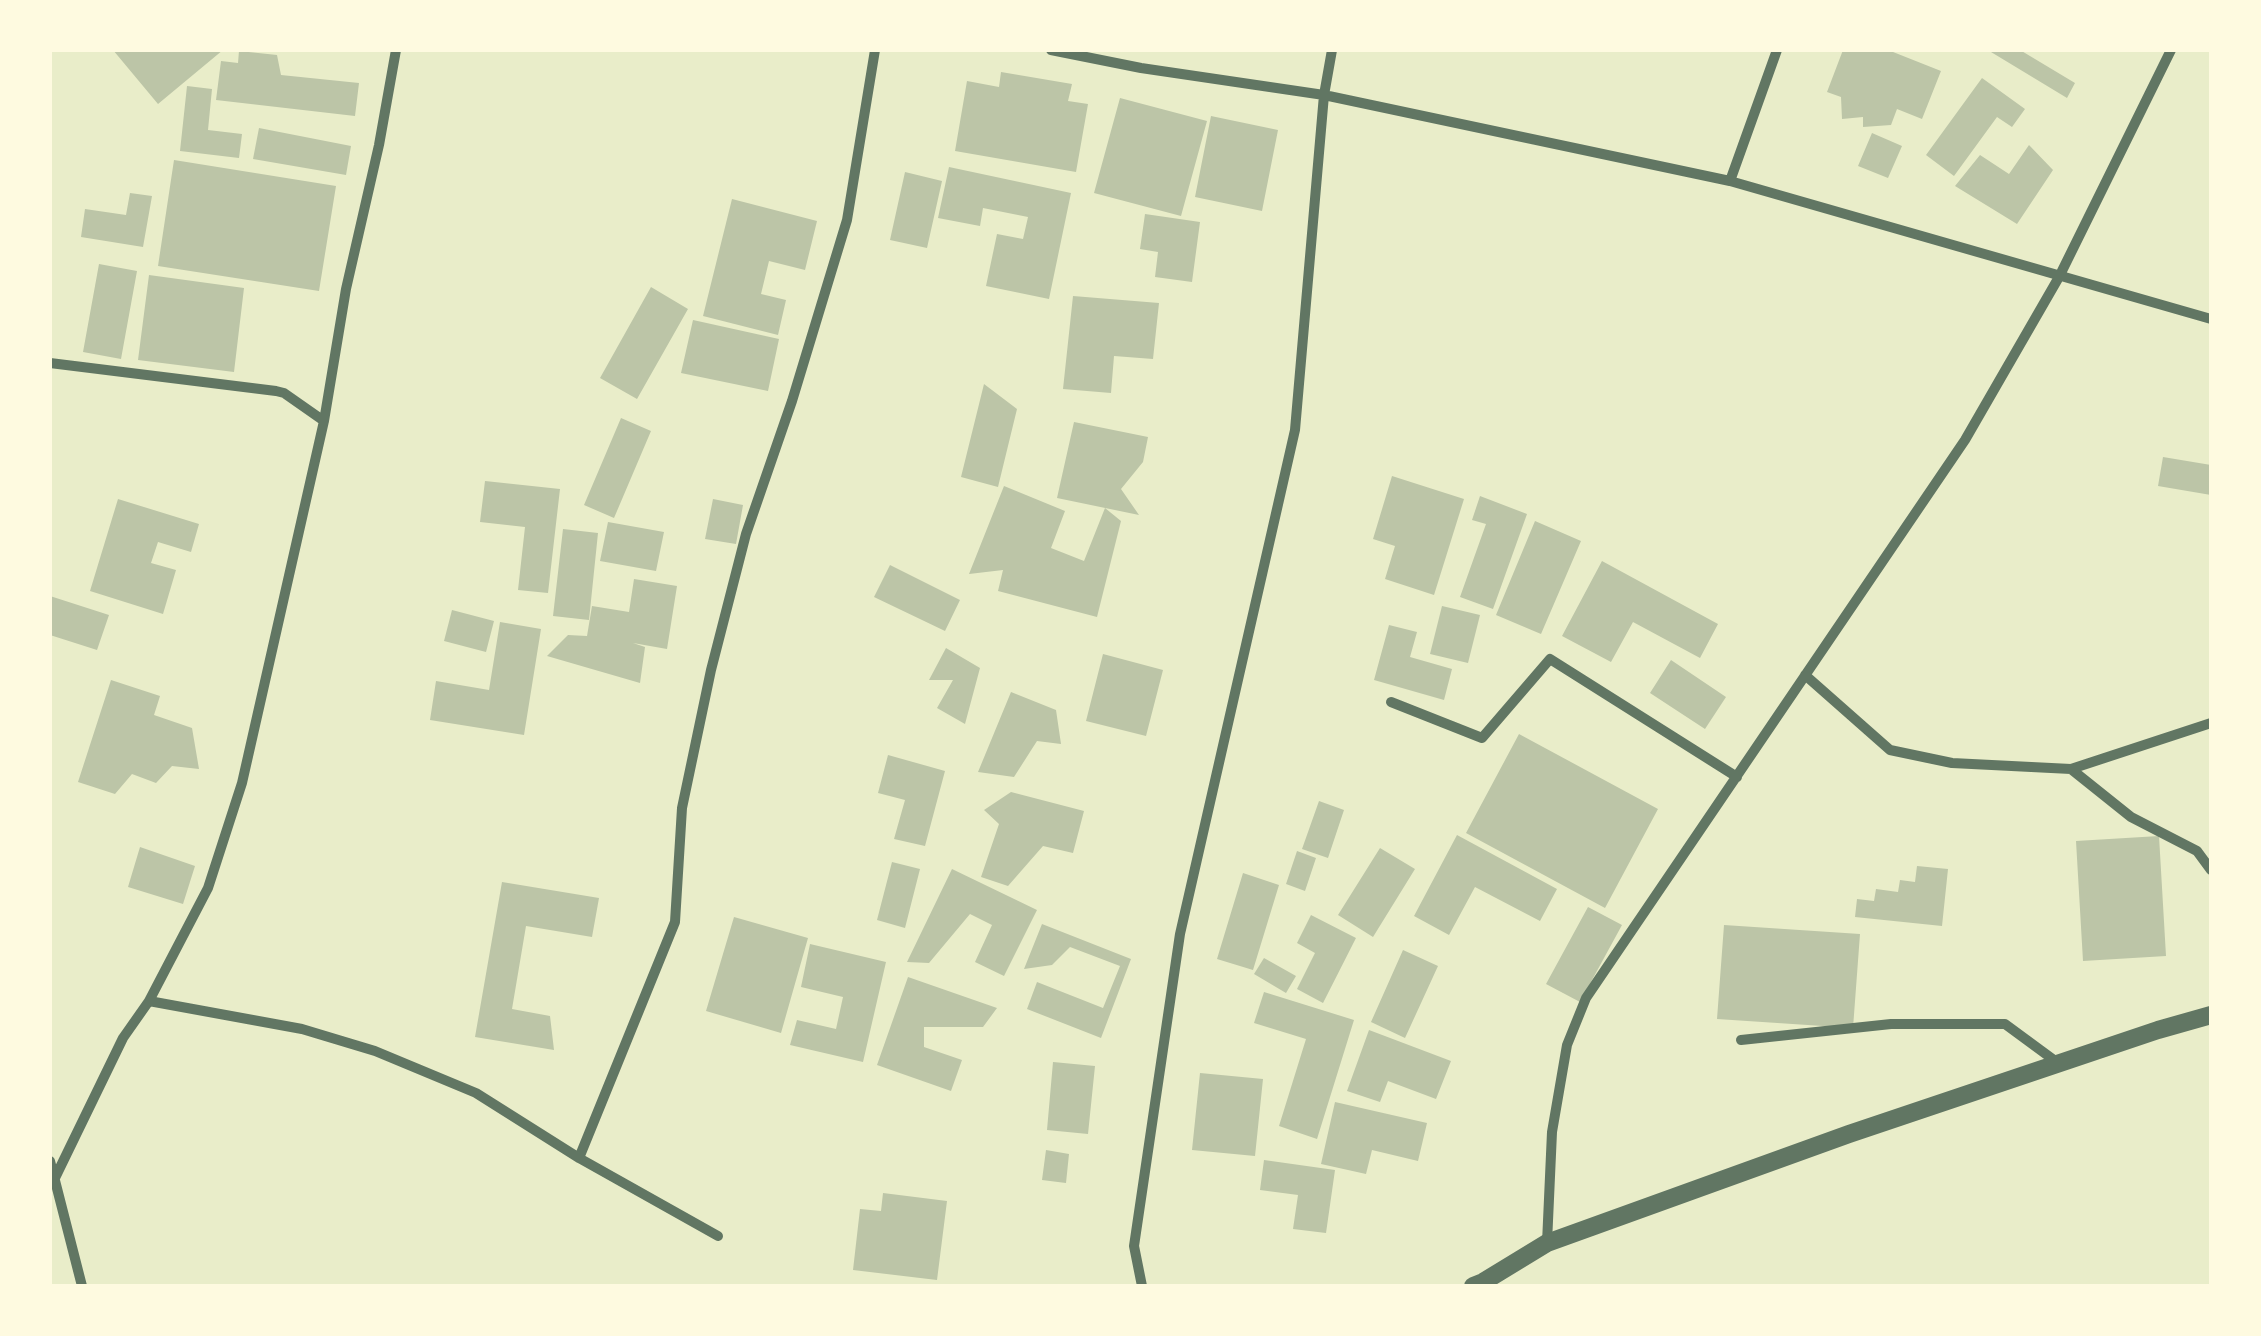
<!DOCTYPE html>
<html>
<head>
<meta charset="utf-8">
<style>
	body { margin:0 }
	#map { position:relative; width:2261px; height:1336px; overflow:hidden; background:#e9edc9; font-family:Rubik,sans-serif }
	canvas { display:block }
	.frame { position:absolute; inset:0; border:52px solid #fefae0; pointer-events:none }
</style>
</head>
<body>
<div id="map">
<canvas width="2261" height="1336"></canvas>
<div class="frame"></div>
</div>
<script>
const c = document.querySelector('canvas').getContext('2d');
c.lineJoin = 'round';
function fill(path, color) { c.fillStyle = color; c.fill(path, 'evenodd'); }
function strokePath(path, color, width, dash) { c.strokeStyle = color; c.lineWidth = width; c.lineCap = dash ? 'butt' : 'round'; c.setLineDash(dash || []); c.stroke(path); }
fill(new Path2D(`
	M 113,50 L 223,50 L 158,104 Z
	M 1843,50 L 1888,50 L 1941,71 L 1922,119 L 1897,109 L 1891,125 L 1863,127 L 1863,117 L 1842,119 L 1841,97 L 1827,92 Z
	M 1992,50 L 2020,50 L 2075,83 L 2067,98 L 1991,52 Z
	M 239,51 L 277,55 L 281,75 L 359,83 L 355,116 L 216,100 L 221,61 L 238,63 Z
	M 1001,72 L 1072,84 L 1068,101 L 1088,104 L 1076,172 L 955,151 L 967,81 L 999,87 Z
	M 1982,78 L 2025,109 L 2012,127 L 1997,117 L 1954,176 L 1926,155 Z
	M 187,86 L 212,89 L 208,130 L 242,134 L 239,158 L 180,151 Z
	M 1120,98 L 1207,121 L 1181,216 L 1094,193 Z
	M 1211,116 L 1278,130 L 1262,211 L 1195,197 Z
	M 259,128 L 351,146 L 346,175 L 253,159 Z
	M 1872,133 L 1902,146 L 1888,178 L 1858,166 Z
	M 2029,145 L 2053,170 L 2017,224 L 1955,186 L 1980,155 L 2009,174 Z
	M 174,160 L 336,186 L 319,291 L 158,266 Z
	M 949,167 L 1071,193 L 1049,299 L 986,286 L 997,234 L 1023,239 L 1028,217 L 983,208 L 980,226 L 938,218 Z
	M 905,172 L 942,181 L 927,248 L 890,240 Z
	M 130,193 L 152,196 L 143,247 L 81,237 L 85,209 L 126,215 Z
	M 732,199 L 817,221 L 805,270 L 769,261 L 761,294 L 786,300 L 778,335 L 703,316 Z
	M 1145,214 L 1200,222 L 1192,282 L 1155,277 L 1158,252 L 1140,249 Z
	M 99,264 L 137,271 L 121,359 L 83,352 Z
	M 149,275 L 244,288 L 234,372 L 138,360 Z
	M 651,287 L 688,309 L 637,399 L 600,378 Z
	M 1073,296 L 1159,303 L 1153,359 L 1114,356 L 1111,393 L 1063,389 Z
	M 693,320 L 779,339 L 768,391 L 681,373 Z
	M 984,384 L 1017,409 L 998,487 L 961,477 Z
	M 621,418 L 651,431 L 614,518 L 584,505 Z
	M 1074,422 L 1148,437 L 1143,462 L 1121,489 L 1139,515 L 1057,498 Z
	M 2163,457 L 2211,465 L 2211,495 L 2158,486 Z
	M 1392,476 L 1464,499 L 1434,595 L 1385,579 L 1395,546 L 1373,539 Z
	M 485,481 L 560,489 L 548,593 L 518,590 L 525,527 L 480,522 Z
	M 1004,486 L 1065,511 L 1051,548 L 1084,561 L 1105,508 L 1121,521 L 1097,617 L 998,591 L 1003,570 L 969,574 Z
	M 1480,496 L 1527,514 L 1493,609 L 1460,597 L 1486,524 L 1472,520 Z
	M 118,499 L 199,524 L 191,552 L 158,542 L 151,563 L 176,570 L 163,614 L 90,591 Z
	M 713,499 L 743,505 L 736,544 L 705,539 Z
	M 1535,521 L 1581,541 L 1541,634 L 1496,615 Z
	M 608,522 L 664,532 L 656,571 L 600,561 Z
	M 563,529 L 598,533 L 589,620 L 553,616 Z
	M 1602,561 L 1718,624 L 1700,658 L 1633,622 L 1611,662 L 1562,636 Z
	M 890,565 L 960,600 L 945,631 L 874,597 Z
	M 634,579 L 677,586 L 667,649 L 633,643 L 645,647 L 640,683 L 547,656 L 568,635 L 587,636 L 592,606 L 629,612 Z
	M 50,596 L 109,615 L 97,650 L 50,635 Z
	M 1442,606 L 1480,615 L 1468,663 L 1430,654 Z
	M 452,610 L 494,621 L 486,652 L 444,641 Z
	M 500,622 L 541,629 L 524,735 L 430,720 L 436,681 L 489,690 Z
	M 1389,625 L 1417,632 L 1410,657 L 1452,669 L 1444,700 L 1374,680 Z
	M 946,648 L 980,668 L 965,724 L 937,708 L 953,680 L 929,680 Z
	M 1103,654 L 1163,670 L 1146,736 L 1086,721 Z
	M 1671,660 L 1726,697 L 1705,729 L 1650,693 Z
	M 111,680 L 160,696 L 154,715 L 192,728 L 199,769 L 172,766 L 156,783 L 132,774 L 115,794 L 78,782 Z
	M 1011,692 L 1056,710 L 1061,744 L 1037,741 L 1014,777 L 978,772 Z
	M 1519,734 L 1658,809 L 1605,908 L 1466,833 Z
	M 888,755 L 945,771 L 925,846 L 894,839 L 905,800 L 878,793 Z
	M 1011,792 L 1084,811 L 1073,853 L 1043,846 L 1008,886 L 981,877 L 999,824 L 984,810 Z
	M 1319,801 L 1344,810 L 1328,858 L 1302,849 Z
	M 1457,835 L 1557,889 L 1540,921 L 1475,887 L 1449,935 L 1414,916 Z
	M 2159,836 L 2166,956 L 2083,961 L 2076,841 Z
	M 140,847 L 195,866 L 183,904 L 128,887 Z
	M 1380,848 L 1415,869 L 1373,937 L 1338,915 Z
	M 1297,851 L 1316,858 L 1305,891 L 1286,884 Z
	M 892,862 L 920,869 L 905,928 L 877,920 Z
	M 1917,866 L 1948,869 L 1942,926 L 1855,917 L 1857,899 L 1874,901 L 1876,889 L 1898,892 L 1900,880 L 1915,882 Z
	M 952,869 L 1037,910 L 1004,976 L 975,962 L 992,925 L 970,914 L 929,963 L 907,962 Z
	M 1243,873 L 1279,885 L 1253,970 L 1217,959 Z
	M 502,882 L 599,898 L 592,937 L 526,926 L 512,1009 L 550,1016 L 554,1050 L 475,1037 Z
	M 1588,907 L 1622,925 L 1580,1002 L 1546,984 Z
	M 1311,915 L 1356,938 L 1323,1003 L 1297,989 L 1315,953 L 1297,943 Z
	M 734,917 L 808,938 L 781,1033 L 706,1011 Z
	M 1042,924 L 1131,959 L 1101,1038 L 1027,1009 L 1037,982 L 1103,1008 L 1120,966 L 1070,947 L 1052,965 L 1024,969 Z
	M 1724,925 L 1860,934 L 1853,1028 L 1717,1019 Z
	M 810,944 L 886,962 L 863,1062 L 790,1045 L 797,1020 L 836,1029 L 843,997 L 801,987 Z
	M 1403,950 L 1438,966 L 1405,1038 L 1371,1022 Z
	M 1264,958 L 1296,976 L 1286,993 L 1254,974 Z
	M 908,977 L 997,1008 L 983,1027 L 924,1027 L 924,1047 L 962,1060 L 951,1091 L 877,1065 Z
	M 1264,992 L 1354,1020 L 1317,1139 L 1279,1126 L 1306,1039 L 1254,1023 Z
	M 1369,1030 L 1451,1061 L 1436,1099 L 1388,1081 L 1380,1102 L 1347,1091 Z
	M 1053,1062 L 1095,1066 L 1088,1134 L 1047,1130 Z
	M 1200,1073 L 1263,1079 L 1255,1156 L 1192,1150 Z
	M 1335,1102 L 1427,1123 L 1418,1161 L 1372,1150 L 1366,1174 L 1321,1164 Z
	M 1046,1150 L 1069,1154 L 1066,1183 L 1042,1180 Z
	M 1264,1160 L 1335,1170 L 1326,1233 L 1293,1229 L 1298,1195 L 1260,1190 Z
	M 883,1193 L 947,1201 L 937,1280 L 853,1270 L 860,1209 L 881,1211 Z`), '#bcc5a7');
strokePath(new Path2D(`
	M 1051,50 L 1141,68 L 1324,95 L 1730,181 L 2211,319
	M 1730,181 L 1777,50
	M 50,363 L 276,391 L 284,393 L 324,421
	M 1805,675 L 1890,750 L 1952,763 L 2071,769 L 2211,723
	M 1391,702 L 1482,738 L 1550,659 L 1737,777
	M 2071,769 L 2131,817 L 2197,851 L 2211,870
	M 149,1001 L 302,1029 L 375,1051 L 476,1093 L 579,1158 L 718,1236
	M 1741,1040 L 1891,1024 L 2005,1024 L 2058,1063
	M 579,1158 L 675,922 L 682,808 L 711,670 L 746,534 L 792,401 L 847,220 L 875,50
	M 50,1161 L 82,1286
	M 54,1180 L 123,1038 L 149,1001 L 208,888 L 242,783 L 324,421 L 346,289 L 379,145 L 396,50
	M 1547,1243 L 1552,1132 L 1567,1045 L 1586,998 L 1965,440 L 2059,277 L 2171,50
	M 1142,1286 L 1134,1246 L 1180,934 L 1295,430 L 1324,95 L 1332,50`), '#617663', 10);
strokePath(new Path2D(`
	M 1473,1286 L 1483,1282 L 1547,1243 L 1849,1134 L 2158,1030 L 2211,1015`), '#617663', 18);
</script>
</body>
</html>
